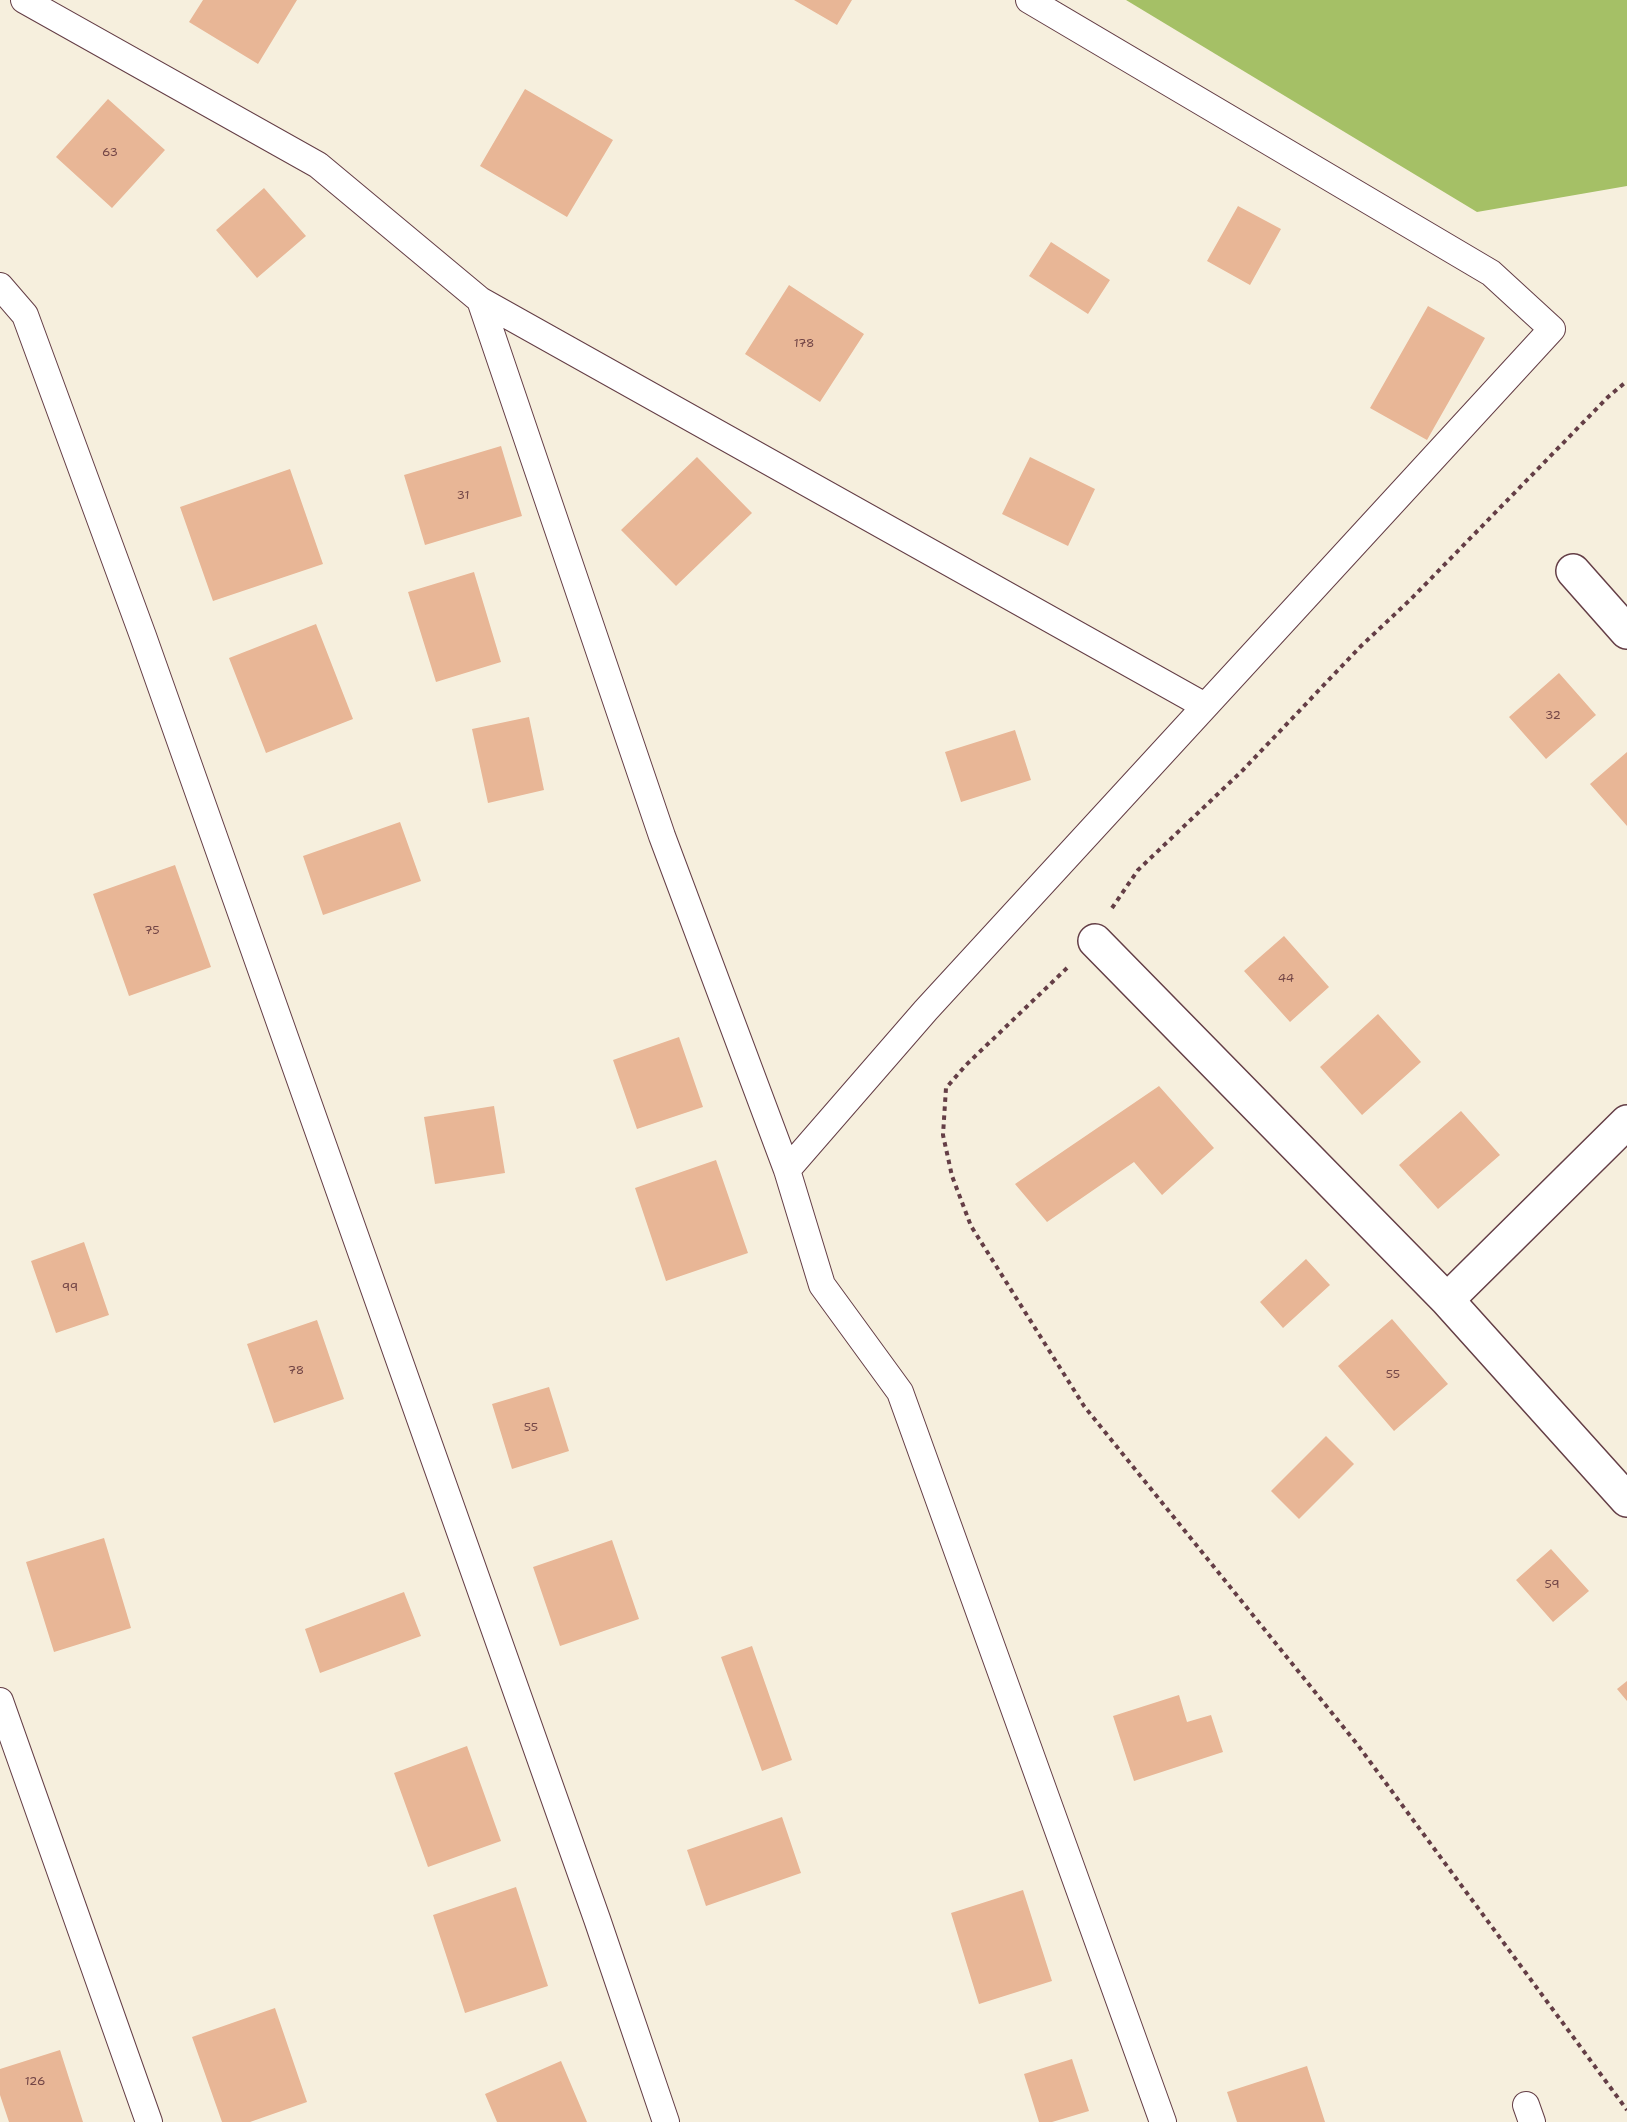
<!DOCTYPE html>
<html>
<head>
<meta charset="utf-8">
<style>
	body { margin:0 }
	canvas { display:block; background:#f6efdd }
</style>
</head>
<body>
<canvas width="1627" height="2122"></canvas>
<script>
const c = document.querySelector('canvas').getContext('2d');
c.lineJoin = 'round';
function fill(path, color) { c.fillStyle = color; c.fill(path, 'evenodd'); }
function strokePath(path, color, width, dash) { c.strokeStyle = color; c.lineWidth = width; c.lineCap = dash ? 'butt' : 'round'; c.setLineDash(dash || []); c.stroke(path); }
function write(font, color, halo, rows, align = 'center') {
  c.font = font + ' "Shantell Sans",sans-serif'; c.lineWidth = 6; c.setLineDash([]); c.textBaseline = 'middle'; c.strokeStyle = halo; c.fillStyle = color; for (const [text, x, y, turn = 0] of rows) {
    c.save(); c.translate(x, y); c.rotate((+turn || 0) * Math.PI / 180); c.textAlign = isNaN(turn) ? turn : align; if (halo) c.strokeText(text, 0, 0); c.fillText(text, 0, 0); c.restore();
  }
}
fill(new Path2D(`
	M 1126,0 L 1627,0 L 1627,186 L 1477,212 Z`), '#a5c066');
fill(new Path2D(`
	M 203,0 L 297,0 L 258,64 L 189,22 Z
	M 794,0 L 852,0 L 837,25 Z
	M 525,89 L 613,140 L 567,217 L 480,166 Z
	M 108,99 L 165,150 L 112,208 L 56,157 Z
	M 264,188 L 306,236 L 257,278 L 216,230 Z
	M 1238,206 L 1281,229 L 1250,285 L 1207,261 Z
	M 1051,242 L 1110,280 L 1088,314 L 1029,276 Z
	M 789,285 L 864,334 L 820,402 L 745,354 Z
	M 1428,306 L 1485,338 L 1427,440 L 1370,408 Z
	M 501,446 L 522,516 L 425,545 L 404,475 Z
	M 697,457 L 752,513 L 676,586 L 621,530 Z
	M 1030,457 L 1095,489 L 1068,546 L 1002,514 Z
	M 290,469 L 323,564 L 213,601 L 180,507 Z
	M 474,572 L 501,662 L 436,682 L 408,592 Z
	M 316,624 L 353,719 L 266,753 L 229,658 Z
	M 1559,673 L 1596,715 L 1546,759 L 1509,717 Z
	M 529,717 L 544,790 L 488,803 L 472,729 Z
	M 1015,730 L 1031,780 L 961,802 L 945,752 Z
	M 1627,752 L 1627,826 L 1590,784 Z
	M 400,822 L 421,881 L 323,915 L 303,856 Z
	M 175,865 L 211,967 L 129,996 L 93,894 Z
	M 1284,936 L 1329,987 L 1290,1022 L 1244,971 Z
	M 1378,1014 L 1421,1062 L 1362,1115 L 1320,1067 Z
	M 679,1037 L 703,1107 L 637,1129 L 613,1060 Z
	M 1159,1086 L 1214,1148 L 1162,1195 L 1134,1162 L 1047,1222 L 1015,1184 Z
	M 494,1106 L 505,1173 L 435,1184 L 424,1117 Z
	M 1461,1111 L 1500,1155 L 1438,1209 L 1399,1165 Z
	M 716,1160 L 748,1253 L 666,1281 L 635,1188 Z
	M 84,1242 L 109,1315 L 56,1333 L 31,1261 Z
	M 1306,1259 L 1330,1285 L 1283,1328 L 1260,1302 Z
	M 1392,1319 L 1448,1384 L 1394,1431 L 1338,1366 Z
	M 317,1320 L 344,1399 L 274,1423 L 247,1344 Z
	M 549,1387 L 569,1451 L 512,1469 L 492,1404 Z
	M 1326,1436 L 1354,1464 L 1299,1519 L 1271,1491 Z
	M 104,1538 L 131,1628 L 54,1652 L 26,1562 Z
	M 612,1540 L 639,1619 L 560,1646 L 533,1567 Z
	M 1551,1549 L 1589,1591 L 1553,1622 L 1516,1580 Z
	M 404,1592 L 421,1636 L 320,1673 L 305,1629 Z
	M 752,1646 L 792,1760 L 762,1771 L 721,1657 Z
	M 1627,1681 L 1627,1701 L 1617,1689 Z
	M 1179,1695 L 1187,1722 L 1211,1715 L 1223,1752 L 1134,1781 L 1113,1716 Z
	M 467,1746 L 501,1841 L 428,1867 L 394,1773 Z
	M 782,1817 L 801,1873 L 706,1906 L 687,1850 Z
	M 516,1887 L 548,1986 L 465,2013 L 433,1915 Z
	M 1023,1890 L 1052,1981 L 979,2004 L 951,1913 Z
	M 275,2008 L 307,2102 L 250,2122 L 222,2122 L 192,2037 Z
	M 60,2050 L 83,2122 L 9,2122 L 0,2095 L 0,2069 Z
	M 1072,2059 L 1089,2111 L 1052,2122 L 1039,2122 L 1024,2074 Z
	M 561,2061 L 587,2122 L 497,2122 L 485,2094 Z
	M 1307,2066 L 1325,2122 L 1237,2122 L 1227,2092 Z`), '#e8b696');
const lane = new Path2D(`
	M 24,0 L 318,165 L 480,300 L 662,836 L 787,1170 L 822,1285 L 900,1392 L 1163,2122
	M 0,286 L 25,315 L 143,636 L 597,1919 L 666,2122
	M 480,300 L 1205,706
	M 787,1170 L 926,1010 L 1552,329 L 1491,273 L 1029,0
	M 0,1701 L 149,2122
	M 1526,2105 L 1532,2122`);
const street = new Path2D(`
	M 1573,571 L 1627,632
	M 1095,941 L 1447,1300 L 1627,1122
	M 1447,1300 L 1627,1500`);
strokePath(lane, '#643e46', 28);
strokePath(street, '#643e46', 36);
strokePath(new Path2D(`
	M 1112,908 L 1138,870 L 1243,770 L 1361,646 L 1411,599 L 1608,397 L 1627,381
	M 1067,968 L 966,1065 L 946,1088 L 943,1135 L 952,1176 L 971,1226 L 1084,1406 L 1357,1744 L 1627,2110`), '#643e46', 4, [4.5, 4.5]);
strokePath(lane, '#fff', 26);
strokePath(street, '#fff', 33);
write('12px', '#724546', null, [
	["63",110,153],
	["178",804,344],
	["31",463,496],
	["32",1553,716],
	["75",152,931],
	["44",1286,979],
	["99",70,1288],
	["78",296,1371],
	["55",1393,1375],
	["55",531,1428],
	["59",1552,1585],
	["126",35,2082]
]);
</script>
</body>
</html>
